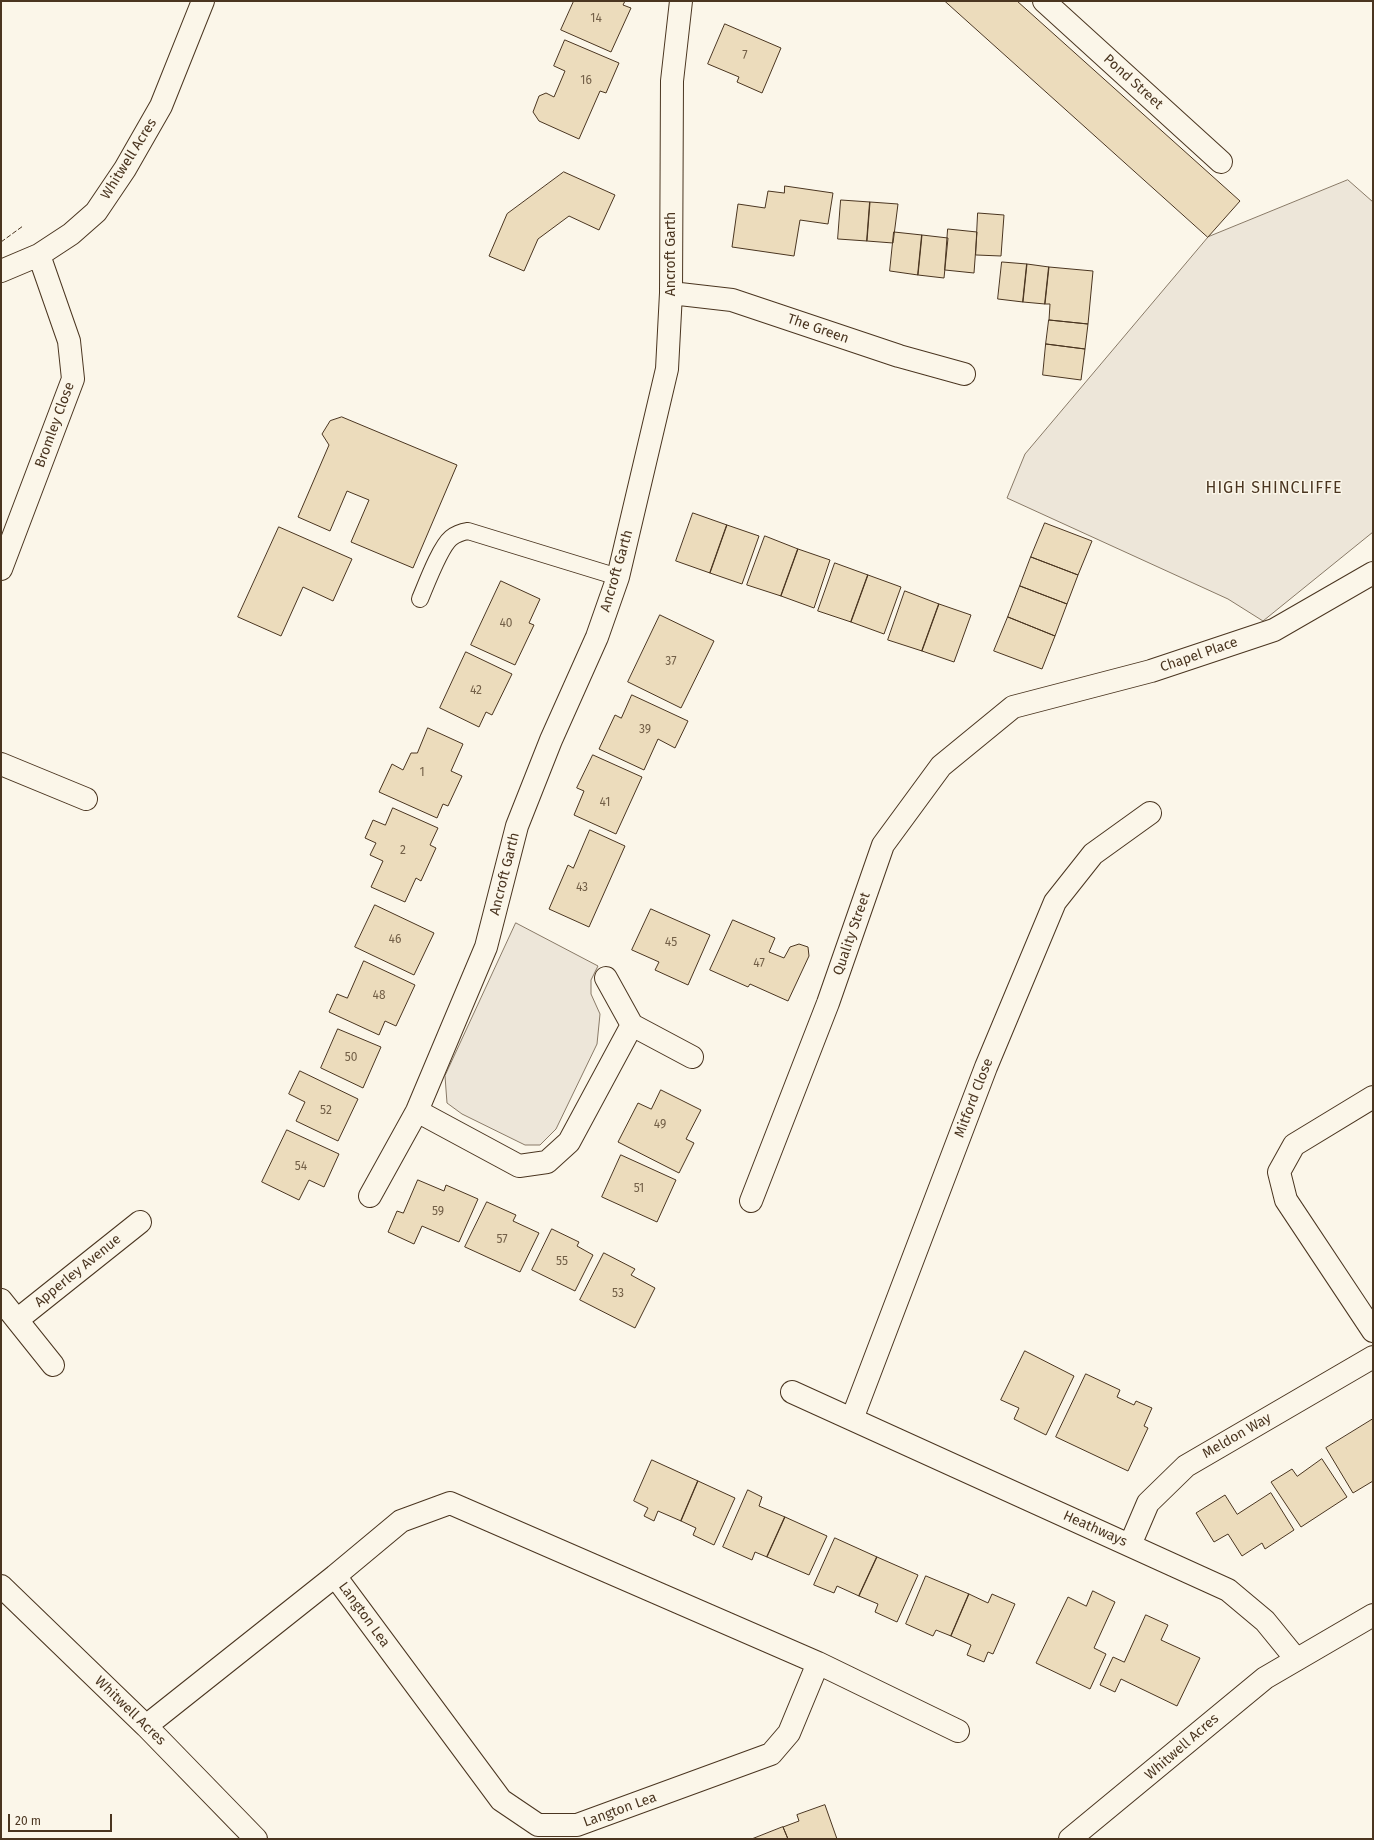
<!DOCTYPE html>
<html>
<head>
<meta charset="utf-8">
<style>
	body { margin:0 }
	#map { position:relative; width:1374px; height:1840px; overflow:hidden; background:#fbf6e9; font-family:"Fira Sans",sans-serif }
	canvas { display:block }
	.frame { position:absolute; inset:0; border:2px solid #4a3520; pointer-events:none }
	.scale { position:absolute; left:8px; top:1814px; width:104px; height:18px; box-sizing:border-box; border:2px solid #4a3520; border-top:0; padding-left:5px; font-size:12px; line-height:14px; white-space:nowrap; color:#4a3520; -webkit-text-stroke:3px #fbf6e9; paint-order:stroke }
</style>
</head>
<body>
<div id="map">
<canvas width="1374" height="1840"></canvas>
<div class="frame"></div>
<div class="scale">20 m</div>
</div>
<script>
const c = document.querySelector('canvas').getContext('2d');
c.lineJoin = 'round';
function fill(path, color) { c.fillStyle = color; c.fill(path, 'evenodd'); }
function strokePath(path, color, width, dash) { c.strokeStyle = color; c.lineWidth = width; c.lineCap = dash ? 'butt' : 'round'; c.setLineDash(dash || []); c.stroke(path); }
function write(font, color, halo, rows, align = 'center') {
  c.font = font + ' "Fira Sans",sans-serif'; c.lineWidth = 3; c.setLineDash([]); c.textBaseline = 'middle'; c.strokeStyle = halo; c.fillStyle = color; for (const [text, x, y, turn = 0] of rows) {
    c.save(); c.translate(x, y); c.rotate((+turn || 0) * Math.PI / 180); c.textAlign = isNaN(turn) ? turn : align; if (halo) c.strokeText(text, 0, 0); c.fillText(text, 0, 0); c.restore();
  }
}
const green = new Path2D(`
	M 1348,180 L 1373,202 L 1373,532 L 1263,621 L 1228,599 L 1007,498 L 1025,454 L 1208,237 Z
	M 516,923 L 598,966 L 591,980 L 591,994 L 600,1014 L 597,1044 L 556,1129 L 540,1145 L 525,1145 L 462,1114 L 447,1103 L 445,1076 Z`);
fill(green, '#ede6d9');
strokePath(green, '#887966', 1);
const building = new Path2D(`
	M 574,1 L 625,1 L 623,5 L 631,8 L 611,52 L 561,30 Z
	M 945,1 L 1017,1 L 1240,201 L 1208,237 Z
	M 725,24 L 781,48 L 762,93 L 737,82 L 739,77 L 708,64 Z
	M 565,40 L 619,63 L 606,93 L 600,91 L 579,139 L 539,121 L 533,112 L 539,96 L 546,93 L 554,97 L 565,71 L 554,66 Z
	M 564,172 L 615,195 L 599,230 L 569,216 L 538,239 L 524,271 L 489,256 L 507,214 Z
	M 785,186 L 833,193 L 828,224 L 800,220 L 794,256 L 732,247 L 738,204 L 765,208 L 768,191 L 784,193 Z
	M 841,200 L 870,202 L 867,241 L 838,239 Z
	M 870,202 L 898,204 L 893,243 L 867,241 Z
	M 978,213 L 1004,215 L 1001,256 L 976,255 Z
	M 948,229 L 977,232 L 974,273 L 945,270 Z
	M 894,232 L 922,235 L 918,275 L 890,271 Z
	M 922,235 L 948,238 L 944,278 L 918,275 Z
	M 1002,262 L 1027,264 L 1023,302 L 998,299 Z
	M 1027,264 L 1049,267 L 1045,304 L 1023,302 Z
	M 1049,267 L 1093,271 L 1088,324 L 1049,320 L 1050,304 L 1045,304 Z
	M 1049,320 L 1088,324 L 1085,349 L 1046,344 Z
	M 1046,344 L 1085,349 L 1081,380 L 1043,375 Z
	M 342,417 L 457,465 L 413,568 L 351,542 L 369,500 L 347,491 L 330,531 L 298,517 L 329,445 L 322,434 L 330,421 Z
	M 693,513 L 727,525 L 710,573 L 676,561 Z
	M 1045,523 L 1092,541 L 1078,575 L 1031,557 Z
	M 727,525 L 759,536 L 742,584 L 710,573 Z
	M 279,527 L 352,559 L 333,601 L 303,587 L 281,636 L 238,617 Z
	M 765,536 L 798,549 L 781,596 L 747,585 Z
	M 798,549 L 830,560 L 814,608 L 781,596 Z
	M 1031,557 L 1078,575 L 1067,604 L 1020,586 Z
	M 835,563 L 868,575 L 851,622 L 818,611 Z
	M 868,575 L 901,587 L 884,634 L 851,622 Z
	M 501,581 L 540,599 L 529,623 L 534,625 L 515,665 L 471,645 Z
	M 1020,586 L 1067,604 L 1055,636 L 1008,617 Z
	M 905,591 L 939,604 L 922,651 L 888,640 Z
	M 939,604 L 971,615 L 954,662 L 922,651 Z
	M 660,615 L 714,641 L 681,708 L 628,682 Z
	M 1008,617 L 1055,636 L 1042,669 L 994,651 Z
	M 466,652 L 512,674 L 492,715 L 486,712 L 479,727 L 440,708 Z
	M 632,695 L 688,721 L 675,748 L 658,739 L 644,770 L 599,749 L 615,715 L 621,718 Z
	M 428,728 L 463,744 L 451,771 L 462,776 L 448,806 L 443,804 L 437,818 L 379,792 L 392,764 L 403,770 L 411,753 L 417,753 Z
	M 593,755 L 642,777 L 616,834 L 574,815 L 584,791 L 577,788 Z
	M 393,808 L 438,828 L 430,845 L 436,848 L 421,881 L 416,878 L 405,902 L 371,887 L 383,861 L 370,855 L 376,843 L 365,838 L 373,820 L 385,825 Z
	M 590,830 L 625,846 L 589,927 L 549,909 L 568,865 L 573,868 Z
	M 375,905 L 434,933 L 414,975 L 355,947 Z
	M 651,909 L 710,935 L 688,985 L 655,970 L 659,962 L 632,950 Z
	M 733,920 L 775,938 L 769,952 L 784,958 L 790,947 L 799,944 L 808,947 L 809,956 L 788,1001 L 750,984 L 748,987 L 710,970 Z
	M 364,961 L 415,985 L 396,1026 L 385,1021 L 379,1035 L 329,1012 L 337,994 L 347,998 Z
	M 338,1029 L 381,1047 L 363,1088 L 321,1068 Z
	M 300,1071 L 358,1099 L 338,1141 L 296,1121 L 305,1102 L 289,1094 Z
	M 661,1090 L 701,1110 L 686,1139 L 694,1143 L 679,1173 L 618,1142 L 638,1103 L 651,1109 Z
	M 287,1130 L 339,1154 L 324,1187 L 309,1180 L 299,1200 L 262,1182 Z
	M 621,1155 L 676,1180 L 657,1222 L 602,1197 Z
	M 418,1180 L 444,1191 L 446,1185 L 478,1199 L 459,1242 L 422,1226 L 414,1244 L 388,1232 L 397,1211 L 403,1213 Z
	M 487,1202 L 516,1215 L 513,1221 L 539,1233 L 520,1272 L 465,1247 Z
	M 552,1229 L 579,1242 L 577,1246 L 593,1255 L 575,1291 L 532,1270 Z
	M 604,1253 L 635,1269 L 631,1275 L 655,1288 L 635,1328 L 580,1300 Z
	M 1025,1351 L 1074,1376 L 1046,1435 L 1014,1419 L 1019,1408 L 1001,1400 Z
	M 1086,1374 L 1120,1390 L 1117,1397 L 1134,1405 L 1136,1401 L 1152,1408 L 1144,1426 L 1148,1428 L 1128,1471 L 1056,1437 Z
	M 1373,1419 L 1373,1481 L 1353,1493 L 1326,1448 Z
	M 1322,1459 L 1347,1497 L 1301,1527 L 1271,1482 L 1292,1469 L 1297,1476 Z
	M 652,1460 L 698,1481 L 681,1521 L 658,1511 L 654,1521 L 644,1516 L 648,1508 L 634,1501 Z
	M 698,1481 L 735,1498 L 714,1545 L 693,1535 L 696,1528 L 681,1521 Z
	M 748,1490 L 762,1497 L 759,1506 L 785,1517 L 767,1557 L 755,1552 L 752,1560 L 723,1547 Z
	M 1271,1493 L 1294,1530 L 1265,1549 L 1262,1543 L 1242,1556 L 1228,1534 L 1214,1542 L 1196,1513 L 1225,1495 L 1237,1514 Z
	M 785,1517 L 827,1536 L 809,1575 L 767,1557 Z
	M 835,1538 L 877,1557 L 859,1596 L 837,1586 L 834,1593 L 814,1585 Z
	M 877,1557 L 918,1575 L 897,1622 L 875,1612 L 878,1604 L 859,1596 Z
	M 926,1576 L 969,1594 L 951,1636 L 936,1630 L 933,1636 L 906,1624 Z
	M 1093,1591 L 1115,1602 L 1094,1648 L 1106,1654 L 1090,1689 L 1036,1663 L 1068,1597 L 1086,1606 Z
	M 969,1594 L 988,1603 L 992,1594 L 1015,1604 L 993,1654 L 988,1652 L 984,1662 L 967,1655 L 971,1645 L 951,1636 Z
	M 1146,1615 L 1168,1625 L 1161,1640 L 1200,1658 L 1177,1706 L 1121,1679 L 1115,1692 L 1100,1685 L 1113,1657 L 1124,1662 Z
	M 825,1805 L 837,1839 L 788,1839 L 783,1827 L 799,1821 L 797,1815 Z
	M 783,1827 L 788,1839 L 752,1839 Z`);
fill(building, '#ecdcbc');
strokePath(building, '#4a3520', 1);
const service = new Path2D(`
	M 420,599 C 426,585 440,547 451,538 C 456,534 462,532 468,531 L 618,577`);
const minor = new Path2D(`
	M 1044,1 L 1221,162
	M 1,271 L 39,255 L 71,234 L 96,212 L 125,169 L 161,106 L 203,1
	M 671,293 L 732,300 L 899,356 L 964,374
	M 1,569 L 73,379 L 69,341 L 39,255
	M 1,764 L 86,799
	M 606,978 L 632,1025 L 692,1057
	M 1373,1097 L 1294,1145 L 1279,1172 L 1286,1200 L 1373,1331
	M 417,1111 L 519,1166 L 547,1162 L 569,1142 L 632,1025
	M 370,1196 L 417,1111 L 486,947 L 517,826 L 551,740 L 597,637 L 618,577 L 667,369 L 671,293 L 672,81 L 681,1
	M 751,1201 L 828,1003 L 883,845 L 941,766 L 1013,707 L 1151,671 L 1274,630 L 1373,573
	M 1,1300 L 53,1365
	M 17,1320 L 140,1222
	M 792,1392 L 1228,1590 L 1265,1621 L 1296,1659
	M 852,1419 L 986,1067 L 1055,902 L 1093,854 L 1150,813
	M 1130,1545 L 1148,1503 L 1186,1466 L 1373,1357
	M 335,1576 L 501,1800 L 538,1825 L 577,1825 L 771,1754 L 789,1733 L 818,1663
	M 1,1586 L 146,1726 L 256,1839
	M 146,1726 L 335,1576 L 401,1521 L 450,1503 L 818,1663 L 958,1731
	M 1070,1839 L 1265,1678 L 1373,1615`);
strokePath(service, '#4a3520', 18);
strokePath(minor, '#4a3520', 24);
strokePath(service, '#fbf6e9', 16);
strokePath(minor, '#fbf6e9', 22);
strokePath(new Path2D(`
	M 1,242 L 23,226`), '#4a3520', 1, [5, 2]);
write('12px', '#725f47', null, [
	["14",596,19],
	["7",745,56],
	["16",586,81],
	["40",506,624],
	["37",671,662],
	["42",476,691],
	["39",645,730],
	["1",422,773],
	["41",605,803],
	["2",403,851],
	["43",582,888],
	["46",395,940],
	["45",671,943],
	["47",759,964],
	["48",379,996],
	["50",351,1058],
	["52",326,1111],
	["49",660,1125],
	["54",301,1167],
	["51",639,1189],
	["59",438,1212],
	["57",502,1240],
	["55",562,1262],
	["53",618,1294]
]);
write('14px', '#4a3520', '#fbf6e9', [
	["Pond Street",1133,82,42],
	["Whitwell Acres",129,159,-58],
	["Ancroft Garth",671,254,-90],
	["The Green",818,329,19],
	["Bromley Close",55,425,-70],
	["Ancroft Garth",617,571,-74],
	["Chapel Place",1199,655,-19],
	["Ancroft Garth",505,874,-76],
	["Quality Street",852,934,-71],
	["Mitford Close",974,1098,-69],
	["Apperley Avenue",78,1271,-39],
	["Meldon Way",1237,1436,-30],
	["Heathways",1095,1529,24],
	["Langton Lea",364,1615,54],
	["Whitwell Acres",130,1711,44],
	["Whitwell Acres",1182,1747,-41],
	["Langton Lea",620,1810,-20]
]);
c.letterSpacing = '1px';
write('16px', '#4a3520', '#fbf6e9', [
	["HIGH SHINCLIFFE",1274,489]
]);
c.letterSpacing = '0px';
</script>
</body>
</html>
